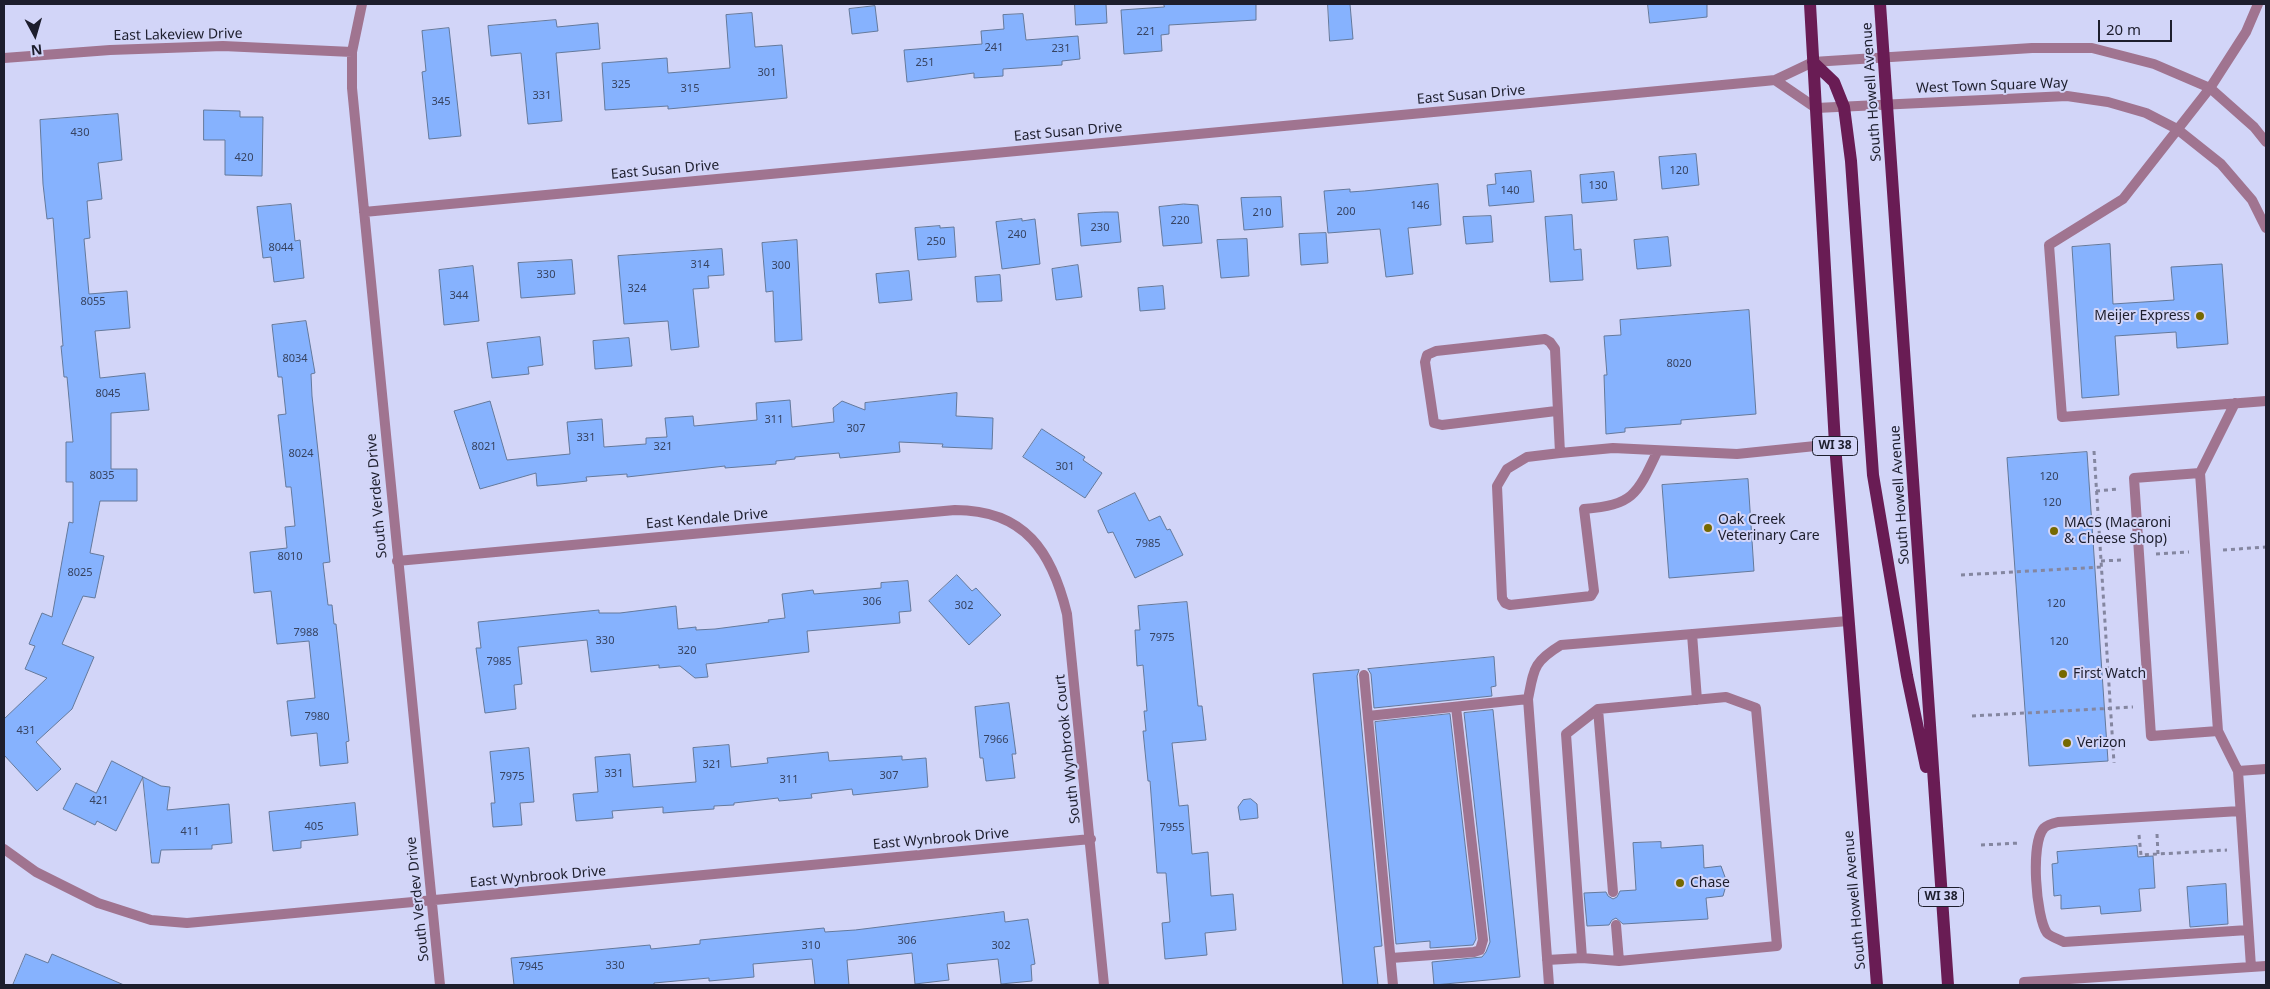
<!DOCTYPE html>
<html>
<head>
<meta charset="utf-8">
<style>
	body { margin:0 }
	#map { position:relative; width:2270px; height:989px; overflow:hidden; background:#d2d5f8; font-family:"Noto Sans",sans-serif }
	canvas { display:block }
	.frame { position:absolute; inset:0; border:5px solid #1d1e2d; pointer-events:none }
	.north { position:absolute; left:10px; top:10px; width:50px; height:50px; -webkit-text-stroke:4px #d2d5f8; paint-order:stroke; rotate:174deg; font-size:14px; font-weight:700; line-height:20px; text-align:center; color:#1d1e2d }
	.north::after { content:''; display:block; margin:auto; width:18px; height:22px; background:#1d1e2d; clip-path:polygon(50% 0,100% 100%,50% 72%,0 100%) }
	.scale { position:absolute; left:2098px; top:20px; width:74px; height:22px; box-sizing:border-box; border:2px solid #1d1e2d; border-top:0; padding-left:6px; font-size:15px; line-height:18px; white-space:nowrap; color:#1d1e2d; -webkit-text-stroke:4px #d2d5f8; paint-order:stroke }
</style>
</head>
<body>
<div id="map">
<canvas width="2270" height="989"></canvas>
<div class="frame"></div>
<div class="north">N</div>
<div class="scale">20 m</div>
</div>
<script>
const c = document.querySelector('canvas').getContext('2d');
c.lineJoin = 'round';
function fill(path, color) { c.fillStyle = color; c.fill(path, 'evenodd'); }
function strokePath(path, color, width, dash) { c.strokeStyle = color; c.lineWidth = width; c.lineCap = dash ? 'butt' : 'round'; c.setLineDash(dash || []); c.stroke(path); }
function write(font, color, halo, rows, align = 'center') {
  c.font = font + ' "Noto Sans",sans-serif'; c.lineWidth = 4; c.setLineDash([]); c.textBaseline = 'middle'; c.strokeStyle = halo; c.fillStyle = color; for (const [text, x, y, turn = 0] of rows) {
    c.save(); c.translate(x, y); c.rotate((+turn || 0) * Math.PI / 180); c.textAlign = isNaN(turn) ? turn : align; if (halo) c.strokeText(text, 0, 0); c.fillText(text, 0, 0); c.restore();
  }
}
const building = new Path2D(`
	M 1075,4 L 1106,4 L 1107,23 L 1076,25 Z
	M 1164,4 L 1256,4 L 1256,20 L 1169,25 L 1169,34 L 1161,35 L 1162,51 L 1124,54 L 1121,10 L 1164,7 Z
	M 1328,4 L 1350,4 L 1353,39 L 1330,41 Z
	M 1648,4 L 1707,4 L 1707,17 L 1650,23 Z
	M 875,6 L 878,31 L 852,34 L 849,9 Z
	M 752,13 L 755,47 L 782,45 L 787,98 L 668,109 L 668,106 L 605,110 L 602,63 L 667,58 L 668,73 L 730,68 L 726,15 Z
	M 1023,14 L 1026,40 L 1078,36 L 1080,59 L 1062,61 L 1062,65 L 1003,69 L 1003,76 L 974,78 L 974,73 L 907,82 L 904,50 L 982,44 L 981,31 L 1004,29 L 1003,15 Z
	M 556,20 L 557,27 L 598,23 L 600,49 L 556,53 L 562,121 L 528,124 L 521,53 L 491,56 L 488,26 Z
	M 449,28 L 461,136 L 429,139 L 422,72 L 426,71 L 422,31 Z
	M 204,110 L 240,111 L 240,117 L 263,117 L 262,176 L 225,175 L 225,140 L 204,140 Z
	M 118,114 L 122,160 L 98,163 L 102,199 L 87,201 L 90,238 L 84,239 L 89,294 L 127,291 L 130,328 L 95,331 L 100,378 L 145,373 L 149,410 L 111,413 L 111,469 L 137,469 L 137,501 L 100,501 L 90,553 L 104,556 L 95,598 L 83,596 L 62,644 L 94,657 L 72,709 L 36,742 L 61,769 L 37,791 L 4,755 L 4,719 L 47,678 L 25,669 L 35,646 L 29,644 L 42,613 L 52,617 L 69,522 L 73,523 L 73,482 L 66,482 L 66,442 L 73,442 L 67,377 L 64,377 L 61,346 L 63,346 L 53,218 L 47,219 L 43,184 L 40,120 Z
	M 1696,154 L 1699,185 L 1662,189 L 1659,157 Z
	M 1531,171 L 1534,202 L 1489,206 L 1487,185 L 1496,184 L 1495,174 Z
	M 1614,172 L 1617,200 L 1582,203 L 1580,175 Z
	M 1438,184 L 1441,225 L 1408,228 L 1413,274 L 1386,277 L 1380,229 L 1328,233 L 1324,191 L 1350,189 L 1350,192 L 1364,191 Z
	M 1281,197 L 1283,227 L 1244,230 L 1241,198 Z
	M 291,204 L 295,241 L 300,240 L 304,278 L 274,282 L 271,257 L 263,258 L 257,207 Z
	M 1184,204 L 1198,205 L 1202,243 L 1163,246 L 1159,207 Z
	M 1104,212 L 1118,212 L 1121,242 L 1081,246 L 1078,214 Z
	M 1572,215 L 1574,250 L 1581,249 L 1583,280 L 1550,282 L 1545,217 Z
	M 1491,216 L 1493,242 L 1466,244 L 1463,217 Z
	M 1022,219 L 1022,221 L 1035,219 L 1040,264 L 1002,269 L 996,222 Z
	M 940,226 L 940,228 L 954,227 L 956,257 L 918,260 L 915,228 Z
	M 1326,233 L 1328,263 L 1301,265 L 1299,234 Z
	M 1668,237 L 1671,266 L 1637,269 L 1634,240 Z
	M 1247,239 L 1249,276 L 1221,278 L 1217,240 Z
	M 797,240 L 802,340 L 775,342 L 773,291 L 766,292 L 762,243 Z
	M 2110,244 L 2113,304 L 2174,300 L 2171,267 L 2222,264 L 2228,344 L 2177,348 L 2176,332 L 2115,336 L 2119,395 L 2082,398 L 2072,247 Z
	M 722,249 L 724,275 L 708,276 L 709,288 L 693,289 L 699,347 L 671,350 L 668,321 L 624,324 L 618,256 Z
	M 572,260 L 575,294 L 521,298 L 518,263 Z
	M 1078,265 L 1082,297 L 1056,300 L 1052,269 Z
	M 473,266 L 479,321 L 444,325 L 439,270 Z
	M 909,271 L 912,300 L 879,303 L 876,274 Z
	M 1000,275 L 1002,301 L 977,302 L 975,277 Z
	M 1163,286 L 1165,309 L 1140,311 L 1138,288 Z
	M 1749,310 L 1756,414 L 1681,420 L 1681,424 L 1625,428 L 1625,432 L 1606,434 L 1604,375 L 1607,375 L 1604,336 L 1621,335 L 1620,320 Z
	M 306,321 L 315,373 L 311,374 L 312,396 L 330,562 L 323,563 L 328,605 L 332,605 L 334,624 L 336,624 L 349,741 L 346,742 L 348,763 L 320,766 L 317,733 L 291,736 L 287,701 L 315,698 L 309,641 L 277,644 L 271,591 L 254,593 L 250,552 L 287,548 L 285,527 L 295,526 L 291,487 L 286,487 L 278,415 L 286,414 L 282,377 L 278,377 L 272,325 Z
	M 540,337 L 543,365 L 528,367 L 529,374 L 492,378 L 487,343 Z
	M 629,338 L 632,366 L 595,369 L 593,341 Z
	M 957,393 L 956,416 L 993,418 L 992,449 L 942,447 L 943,444 L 899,442 L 900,452 L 840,458 L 839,453 L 795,457 L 795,459 L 776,461 L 776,464 L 725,468 L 725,466 L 627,477 L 627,474 L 586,477 L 587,481 L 560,484 L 537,486 L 536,473 L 480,489 L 454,411 L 490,401 L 507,460 L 570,454 L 567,422 L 602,419 L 604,447 L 646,444 L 646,438 L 667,437 L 665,418 L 693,416 L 694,426 L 757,420 L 756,403 L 790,400 L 792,427 L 834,422 L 833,408 L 842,401 L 865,410 L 865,403 Z
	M 1042,429 L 1085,457 L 1083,460 L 1102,473 L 1085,498 L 1023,457 Z
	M 2087,452 L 2108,761 L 2029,766 L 2007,458 Z
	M 1748,479 L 1754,571 L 1669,578 L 1662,485 Z
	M 1135,493 L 1149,521 L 1160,516 L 1167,530 L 1170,529 L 1183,555 L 1135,578 L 1113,532 L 1108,533 L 1098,511 Z
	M 957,575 L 972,591 L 976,588 L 1001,615 L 969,645 L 929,601 Z
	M 908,581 L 911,611 L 899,612 L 900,623 L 807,631 L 809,652 L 706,664 L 708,677 L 695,678 L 680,666 L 659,668 L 659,665 L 591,672 L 587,640 L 518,647 L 522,684 L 514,685 L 516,709 L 485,713 L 476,648 L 481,648 L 478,622 L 599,610 L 599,613 L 620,613 L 676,606 L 678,629 L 696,627 L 696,630 L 715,629 L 769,622 L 768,620 L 785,618 L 782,594 L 813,590 L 814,594 L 881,588 L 881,583 Z
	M 1187,602 L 1198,706 L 1202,706 L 1206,740 L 1172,743 L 1179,806 L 1188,805 L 1192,854 L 1208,852 L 1211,896 L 1233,894 L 1236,930 L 1205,933 L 1207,955 L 1165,959 L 1162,923 L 1170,922 L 1166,873 L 1157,873 L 1150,781 L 1148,781 L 1143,731 L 1146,731 L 1144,711 L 1147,711 L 1143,665 L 1137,666 L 1135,630 L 1140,630 L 1138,606 Z
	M 1494,657 L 1496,686 L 1491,687 L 1492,696 L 1374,708 L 1371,674 L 1368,669 Z
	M 1359,670 L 1357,676 L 1382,946 L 1374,947 L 1378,985 L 1343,985 L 1313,674 Z
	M 1009,703 L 1016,754 L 1012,754 L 1015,778 L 986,781 L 983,758 L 980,758 L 975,707 Z
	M 1493,710 L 1520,977 L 1434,985 L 1432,962 L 1482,957 L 1486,952 L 1490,942 L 1464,713 Z
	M 1450,714 L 1476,939 L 1473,945 L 1430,948 L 1430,941 L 1396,944 L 1375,722 Z
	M 729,745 L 731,767 L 768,763 L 767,758 L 828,752 L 829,761 L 902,756 L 902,760 L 926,758 L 928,787 L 853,795 L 852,789 L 811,794 L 812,798 L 779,801 L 778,798 L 734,803 L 734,805 L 714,806 L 714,809 L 687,811 L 663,813 L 663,807 L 612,811 L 613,818 L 576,821 L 573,794 L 598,792 L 595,757 L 630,754 L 633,787 L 696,782 L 693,748 Z
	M 529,748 L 534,802 L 520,803 L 522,825 L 493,827 L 491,803 L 495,803 L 490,752 Z
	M 112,761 L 143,777 L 116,831 L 97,821 L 95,825 L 63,809 L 76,783 L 96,793 Z
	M 143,777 L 161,786 L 170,787 L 167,810 L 229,804 L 232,843 L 212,845 L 212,849 L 161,850 L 159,863 L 152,863 Z
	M 1251,799 L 1257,804 L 1258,818 L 1240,820 L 1238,807 L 1243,800 Z
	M 355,803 L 358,835 L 301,841 L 301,848 L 273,851 L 269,812 Z
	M 1661,842 L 1661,848 L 1703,845 L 1704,868 L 1721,866 L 1725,877 L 1725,889 L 1723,896 L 1706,898 L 1708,919 L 1623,924 L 1616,918 L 1612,920 L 1609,925 L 1587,926 L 1584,893 L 1606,892 L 1608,896 L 1613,899 L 1617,897 L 1620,891 L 1636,890 L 1633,843 Z
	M 2137,846 L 2138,857 L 2153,856 L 2155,888 L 2139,889 L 2141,911 L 2101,914 L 2100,906 L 2061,909 L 2061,895 L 2054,896 L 2052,864 L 2058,863 L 2057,852 Z
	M 2226,884 L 2228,924 L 2190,927 L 2187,887 Z
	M 1004,912 L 1005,922 L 1028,919 L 1035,964 L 1031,965 L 1032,981 L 1001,984 L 998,959 L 947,964 L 949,980 L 915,984 L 912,953 L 847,960 L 849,985 L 815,985 L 812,959 L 753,964 L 754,977 L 709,981 L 709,978 L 654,983 L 654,985 L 514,985 L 511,958 L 650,945 L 651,949 L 700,944 L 700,940 L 824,928 L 825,932 L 855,930 Z
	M 26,954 L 48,963 L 52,954 L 124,985 L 13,985 Z`);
fill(building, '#86b2fe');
strokePath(building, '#64799b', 1);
strokePath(new Path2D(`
	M 2094,451 L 2114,763
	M 2096,491 L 2119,489
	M 2223,550 L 2266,547
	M 2156,554 L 2189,552
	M 2101,561 L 2122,560
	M 1961,575 L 2101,567
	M 1972,716 L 2133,707
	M 2157,834 L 2158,854
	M 2139,835 L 2141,855 L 2227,850
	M 1981,845 L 2020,843`), '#8486a0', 3, [4, 4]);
strokePath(new Path2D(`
	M 2258,4 L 2246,32 L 2210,88 L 2123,199 L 2049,245 L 2062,417 L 2266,401
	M 1556,411 L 1442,425 L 1434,423 L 1425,362 L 1427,355 L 1436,351 L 1545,339 L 1550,342 L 1555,349 L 1560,453 L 1613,448 L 1737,454 L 1835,444
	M 1560,453 L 1527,457 L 1507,469 L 1497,486 L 1502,598 L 1505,603 L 1510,605 L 1591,596 L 1594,591 L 1584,509 C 1633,505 1637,495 1657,452
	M 2200,473 L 2218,731 L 2238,771 L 2266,769
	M 1692,634 L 1697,700
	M 1364,675 L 1393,985
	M 1598,709 L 1613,892
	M 1368,716 L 1528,699
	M 2218,731 L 2151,736 L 2134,478 L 2200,473 L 2235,403
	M 2238,771 L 2251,967
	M 2240,811 L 2058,822 C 2054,823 2047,825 2044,828 C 2030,843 2036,917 2047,933 C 2051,937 2058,939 2064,942 L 2248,930
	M 1616,925 L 1619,961
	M 1391,958 L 1474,952 L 1480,950 L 1483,940 L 1456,707
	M 1547,960 L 1582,958 L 1619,961 L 1777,946 L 1756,708 L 1726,697 L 1598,709 L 1566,734 L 1582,958
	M 1549,985 L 1528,699 C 1534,669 1533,662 1561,645 L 1848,621
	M 2024,985 L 2024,982 L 2266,966`), '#a07490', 10);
strokePath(new Path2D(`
	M 362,4 L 352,52 L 352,88 L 440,985
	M 4,58 L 110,50 L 223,46 L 352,52
	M 1775,80 L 1816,108 L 2067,96 L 2108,102 L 2146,113 L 2177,129 L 2221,164 L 2252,200 L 2266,228
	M 364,212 L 1765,81 L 1775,80 L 1813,62 L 2032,48 L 2092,48 L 2154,64 L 2210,88 L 2254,127 L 2266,142
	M 397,561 L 955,510 C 1025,510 1052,552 1067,614 L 1104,985
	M 4,849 L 36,872 L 98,903 L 151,920 L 187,923 L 1091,839`), '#a07490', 10);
strokePath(new Path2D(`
	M 1810,4 L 1835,444 L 1877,985
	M 1880,4 L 1948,985
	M 1813,62 L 1834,82 L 1844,107 L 1851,161 L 1873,475 L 1907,676 L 1926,767`), '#691c54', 12);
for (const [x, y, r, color] of [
	[2200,316,5,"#766900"],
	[1708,528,5,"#766900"],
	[2054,531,5,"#766900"],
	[2063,674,5,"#766900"],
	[2067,743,5,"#766900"],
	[1680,883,5,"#766900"]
]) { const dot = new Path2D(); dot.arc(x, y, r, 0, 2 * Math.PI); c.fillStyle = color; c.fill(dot); strokePath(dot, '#d2d5f8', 2); }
write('11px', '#374361', null, [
	["221",1146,32],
	["241",994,48],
	["231",1061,49],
	["251",925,63],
	["301",767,73],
	["325",621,85],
	["315",690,89],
	["331",542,96],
	["345",441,102],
	["430",80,133],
	["420",244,158],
	["120",1679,171],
	["130",1598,186],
	["140",1510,191],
	["146",1420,206],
	["200",1346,212],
	["210",1262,213],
	["220",1180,221],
	["230",1100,228],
	["240",1017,235],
	["250",936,242],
	["8044",281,248],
	["314",700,265],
	["300",781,266],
	["330",546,275],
	["324",637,289],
	["344",459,296],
	["8055",93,302],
	["8034",295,359],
	["8020",1679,364],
	["8045",108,394],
	["311",774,420],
	["307",856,429],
	["331",586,438],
	["8021",484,447],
	["321",663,447],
	["8024",301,454],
	["301",1065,467],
	["8035",102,476],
	["120",2049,477],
	["120",2052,503],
	["7985",1148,544],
	["8010",290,557],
	["8025",80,573],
	["306",872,602],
	["120",2056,604],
	["302",964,606],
	["7988",306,633],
	["7975",1162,638],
	["330",605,641],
	["120",2059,642],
	["320",687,651],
	["7985",499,662],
	["7980",317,717],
	["431",26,731],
	["7966",996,740],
	["321",712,765],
	["331",614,774],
	["307",889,776],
	["7975",512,777],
	["311",789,780],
	["421",99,801],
	["405",314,827],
	["7955",1172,828],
	["411",190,832],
	["306",907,941],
	["310",811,946],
	["302",1001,946],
	["330",615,966],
	["7945",531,967]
]);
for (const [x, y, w] of [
	[1835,446,45],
	[1941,897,45]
]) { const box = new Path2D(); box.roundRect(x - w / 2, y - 9.5, w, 19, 4); c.fillStyle = '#d2d5f8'; c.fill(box); strokePath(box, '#1d1e2d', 1); }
write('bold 12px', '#1d1e2d', null, [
	["WI 38",1835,446],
	["WI 38",1941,897]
]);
write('14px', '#1d1e2d', '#d2d5f8', [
	["East Lakeview Drive",178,35,-1],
	["West Town Square Way",1992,86,-2],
	["South Howell Avenue",1872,92,-94],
	["East Susan Drive",1471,95,-5],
	["East Susan Drive",1068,132,-5],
	["East Susan Drive",665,170,-5],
	["South Howell Avenue",1900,495,-94],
	["South Verdev Drive",377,496,-95],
	["East Kendale Drive",707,519,-5],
	["South Wynbrook Court",1068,749,-96],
	["East Wynbrook Drive",941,839,-5],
	["East Wynbrook Drive",538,877,-5],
	["South Verdev Drive",418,899,-96],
	["South Howell Avenue",1855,900,-95]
]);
write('14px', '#1d1e2d', '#d2d5f8', [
	["Meijer Express",2190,316,"right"],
	["Oak Creek",1718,520],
	["Veterinary Care",1718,536],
	["MACS (Macaroni",2064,523],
	["& Cheese Shop)",2064,539],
	["First Watch",2073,674],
	["Verizon",2077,743],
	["Chase",1690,883]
], 'left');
</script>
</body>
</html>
